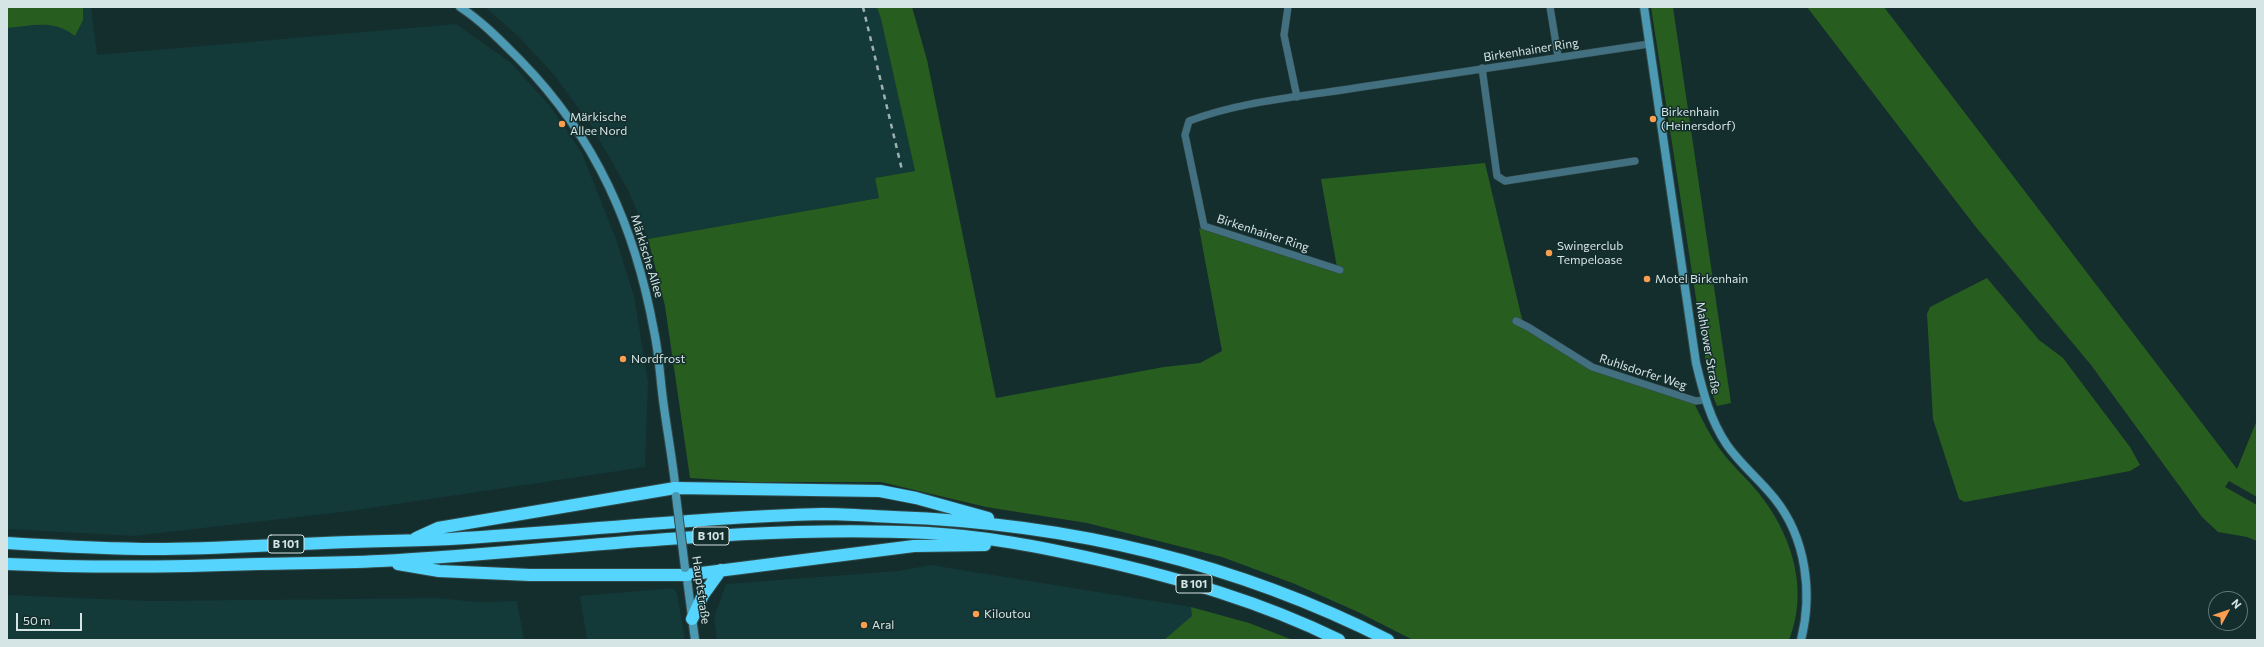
<!DOCTYPE html>
<html>
<head>
<meta charset="utf-8">
<style>
	body { margin:0 }
	#map { position:relative; width:2264px; height:647px; overflow:hidden; background:#142d2d; font-family:Commissioner,sans-serif }
	canvas { display:block }
	.frame { position:absolute; inset:0; border:8px solid #d5e4e4; pointer-events:none }
	.north { position:absolute; left:2208px; top:591px; width:40px; height:40px; box-sizing:border-box; background:#142d2d; border:1px solid #617676; border-radius:50%; rotate:50deg; font-size:11px; font-weight:700; line-height:16px; text-align:center; color:#d5e4e4 }
	.north::after { content:''; display:block; margin:auto; width:14px; height:18px; background:#fa9f4f; clip-path:polygon(50% 0,100% 100%,50% 72%,0 100%) }
	.scale { position:absolute; left:16px; top:613px; width:66px; height:18px; box-sizing:border-box; border:2px solid #d5e4e4; border-top:0; padding-left:5px; font-size:12px; line-height:14px; white-space:nowrap; color:#d5e4e4; -webkit-text-stroke:3px #142d2d; paint-order:stroke }
</style>
</head>
<body>
<div id="map">
<canvas width="2264" height="647"></canvas>
<div class="frame"></div>
<div class="north">N</div>
<div class="scale">50 m</div>
</div>
<script>
const c = document.querySelector('canvas').getContext('2d');
c.lineJoin = 'round';
function fill(path, color) { c.fillStyle = color; c.fill(path, 'evenodd'); }
function strokePath(path, color, width, dash) { c.strokeStyle = color; c.lineWidth = width; c.lineCap = dash ? 'butt' : 'round'; c.setLineDash(dash || []); c.stroke(path); }
function write(font, color, halo, rows, align = 'center') {
  c.font = font + ' Commissioner,sans-serif'; c.lineWidth = 3; c.setLineDash([]); c.textBaseline = 'middle'; c.strokeStyle = halo; c.fillStyle = color; for (const [text, x, y, turn = 0] of rows) {
    c.save(); c.translate(x, y); c.rotate((+turn || 0) * Math.PI / 180); c.textAlign = isNaN(turn) ? turn : align; if (halo) c.strokeText(text, 0, 0); c.fillText(text, 0, 0); c.restore();
  }
}
fill(new Path2D(`
	M 7,7 L 91,7 L 97,55 L 456,24 L 510,62 L 550,106 L 582,153 L 617,242 L 634,296 L 648,382 L 645,467 L 350,511 L 134,536 L 7,529 Z
	M 485,7 L 877,7 L 881,19 L 915,171 L 875,178 L 879,198 L 648,239 L 629,192 L 592,127 L 555,76 L 518,36 Z
	M 931,565 L 1191,607 L 1199,639 L 1202,640 L 717,640 L 714,617 L 726,584 L 897,571 Z
	M 673,588 L 677,593 L 685,640 L 587,640 L 580,596 Z
	M 7,595 L 151,601 L 436,598 L 478,602 L 517,601 L 524,640 L 7,640 Z`), '#143939');
fill(new Path2D(`
	M 7,7 L 83,7 L 83,20 L 75,36 C 53,19 33,26 7,28 Z
	M 877,7 L 912,7 L 927,60 L 996,398 L 1164,367 L 1200,363 L 1222,351 L 1199,228 L 1338,273 L 1321,179 L 1485,163 L 1522,319 L 1528,327 L 1592,367 L 1692,399 C 1701,417 1710,436 1722,452 C 1735,469 1752,483 1764,500 C 1794,541 1808,592 1789,640 L 1413,640 L 1358,612 L 1295,584 L 1222,557 L 1087,523 L 986,507 L 881,482 L 751,482 L 690,478 L 665,306 L 648,239 L 879,198 L 875,178 L 915,171 L 881,19 Z
	M 1651,7 L 1673,7 L 1731,403 L 1717,406 L 1710,389 Z
	M 1807,7 L 1884,7 L 2237,469 L 2257,420 L 2257,497 L 2229,481 L 2225,487 L 2257,505 L 2257,541 L 2247,537 L 2218,532 L 2202,517 L 2091,365 L 1975,226 Z
	M 1987,278 L 2039,340 L 2063,358 L 2130,447 L 2140,465 L 2130,471 L 1965,502 L 1959,499 L 1933,419 L 1927,314 L 1930,307 Z
	M 1191,607 L 1249,623 L 1293,640 L 1164,640 L 1192,616 Z`), '#285d20');
const street = new Path2D(`
	M 1288,7 L 1284,35 L 1297,97
	M 1550,7 L 1558,56
	M 1482,68 L 1497,176 L 1505,181 L 1635,161
	M 1340,270 L 1204,226 L 1185,135 L 1189,121 C 1241,101 1300,97 1355,88 C 1453,73 1551,58 1649,44
	M 1516,321 L 1528,327 L 1592,367 L 1696,401 L 1704,400`);
const secondary = new Path2D(`
	M 460,7 C 483,22 502,42 521,61 C 596,138 635,227 654,331 C 659,354 660,377 663,400 C 667,431 673,462 676,493
	M 1644,7 L 1696,363 C 1703,392 1710,420 1727,445 C 1741,465 1760,480 1775,499 C 1806,538 1813,593 1801,640
	M 686,571 L 695,640`);
const highway = new Path2D(`
	M 416,538 L 438,528 L 675,488 L 880,491 L 916,498 L 988,518
	M 7,543 C 56,546 105,549 155,549 C 211,549 267,545 324,543 C 366,541 408,541 450,539 C 574,532 698,517 823,514 C 846,514 870,516 893,517 C 1065,523 1234,562 1388,640
	M 7,564 C 91,568 174,567 258,564 C 298,563 339,563 380,561 C 562,551 745,524 928,533 C 985,536 1040,547 1095,559 C 1179,578 1262,602 1339,640
	M 398,564 L 439,571 L 530,575 L 686,575 L 914,546 L 985,545
	M 692,619 L 703,595 L 721,570`);
strokePath(street, '#334a4a', 8);
strokePath(secondary, '#334a4a', 10);
strokePath(highway, '#334a4a', 14);
strokePath(street, '#437081', 7);
strokePath(secondary, '#4c99b3', 8);
strokePath(highway, '#55d4fd', 12);
strokePath(new Path2D(`
	M 863,7 L 902,170`), '#9fb0b0', 2.5, [5, 5]);
const secondaryBridge = new Path2D(`
	M 676,496 L 685,568`);
strokePath(secondaryBridge, '#334a4a', 10, []);
strokePath(secondaryBridge, '#4c99b3', 8);
for (const [x, y, r, color] of [
	[1653,119,4,"#fa9f4f"],
	[562,124,4,"#fa9f4f"],
	[1549,253,4,"#fa9f4f"],
	[1647,279,4,"#fa9f4f"],
	[623,359,4,"#fa9f4f"],
	[976,614,4,"#fa9f4f"],
	[864,625,4,"#fa9f4f"]
]) { const dot = new Path2D(); dot.arc(x, y, r, 0, 2 * Math.PI); c.fillStyle = color; c.fill(dot); strokePath(dot, '#142d2d', 1.5); }
for (const [x, y, w] of [
	[711,536,36],
	[286,544,36],
	[1194,584,36]
]) { const box = new Path2D(); box.roundRect(x - w / 2, y - 9, w, 18, 3); c.fillStyle = '#142d2d'; c.fill(box); strokePath(box, '#d5e4e4', 1); }
write('bold 11px', '#d5e4e4', null, [
	["B 101",711,536],
	["B 101",286,544],
	["B 101",1194,584]
]);
write('12px', '#d5e4e4', '#142d2d', [
	["Birkenhainer Ring",1531,50,-9],
	["Birkenhainer Ring",1263,233,18],
	["Märkische Allee",647,256,73],
	["Mahlower Straße",1708,348,80],
	["Ruhlsdorfer Weg",1643,372,18],
	["Hauptstraße",701,590,82]
]);
write('12px', '#d5e4e4', '#142d2d', [
	["Birkenhain",1661,112],
	["(Heinersdorf)",1661,126],
	["Märkische",570,117],
	["Allee Nord",570,131],
	["Swingerclub",1557,246],
	["Tempeloase",1557,260],
	["Motel Birkenhain",1655,279],
	["Nordfrost",631,359],
	["Kiloutou",984,614],
	["Aral",872,625]
], 'left');
</script>
</body>
</html>
